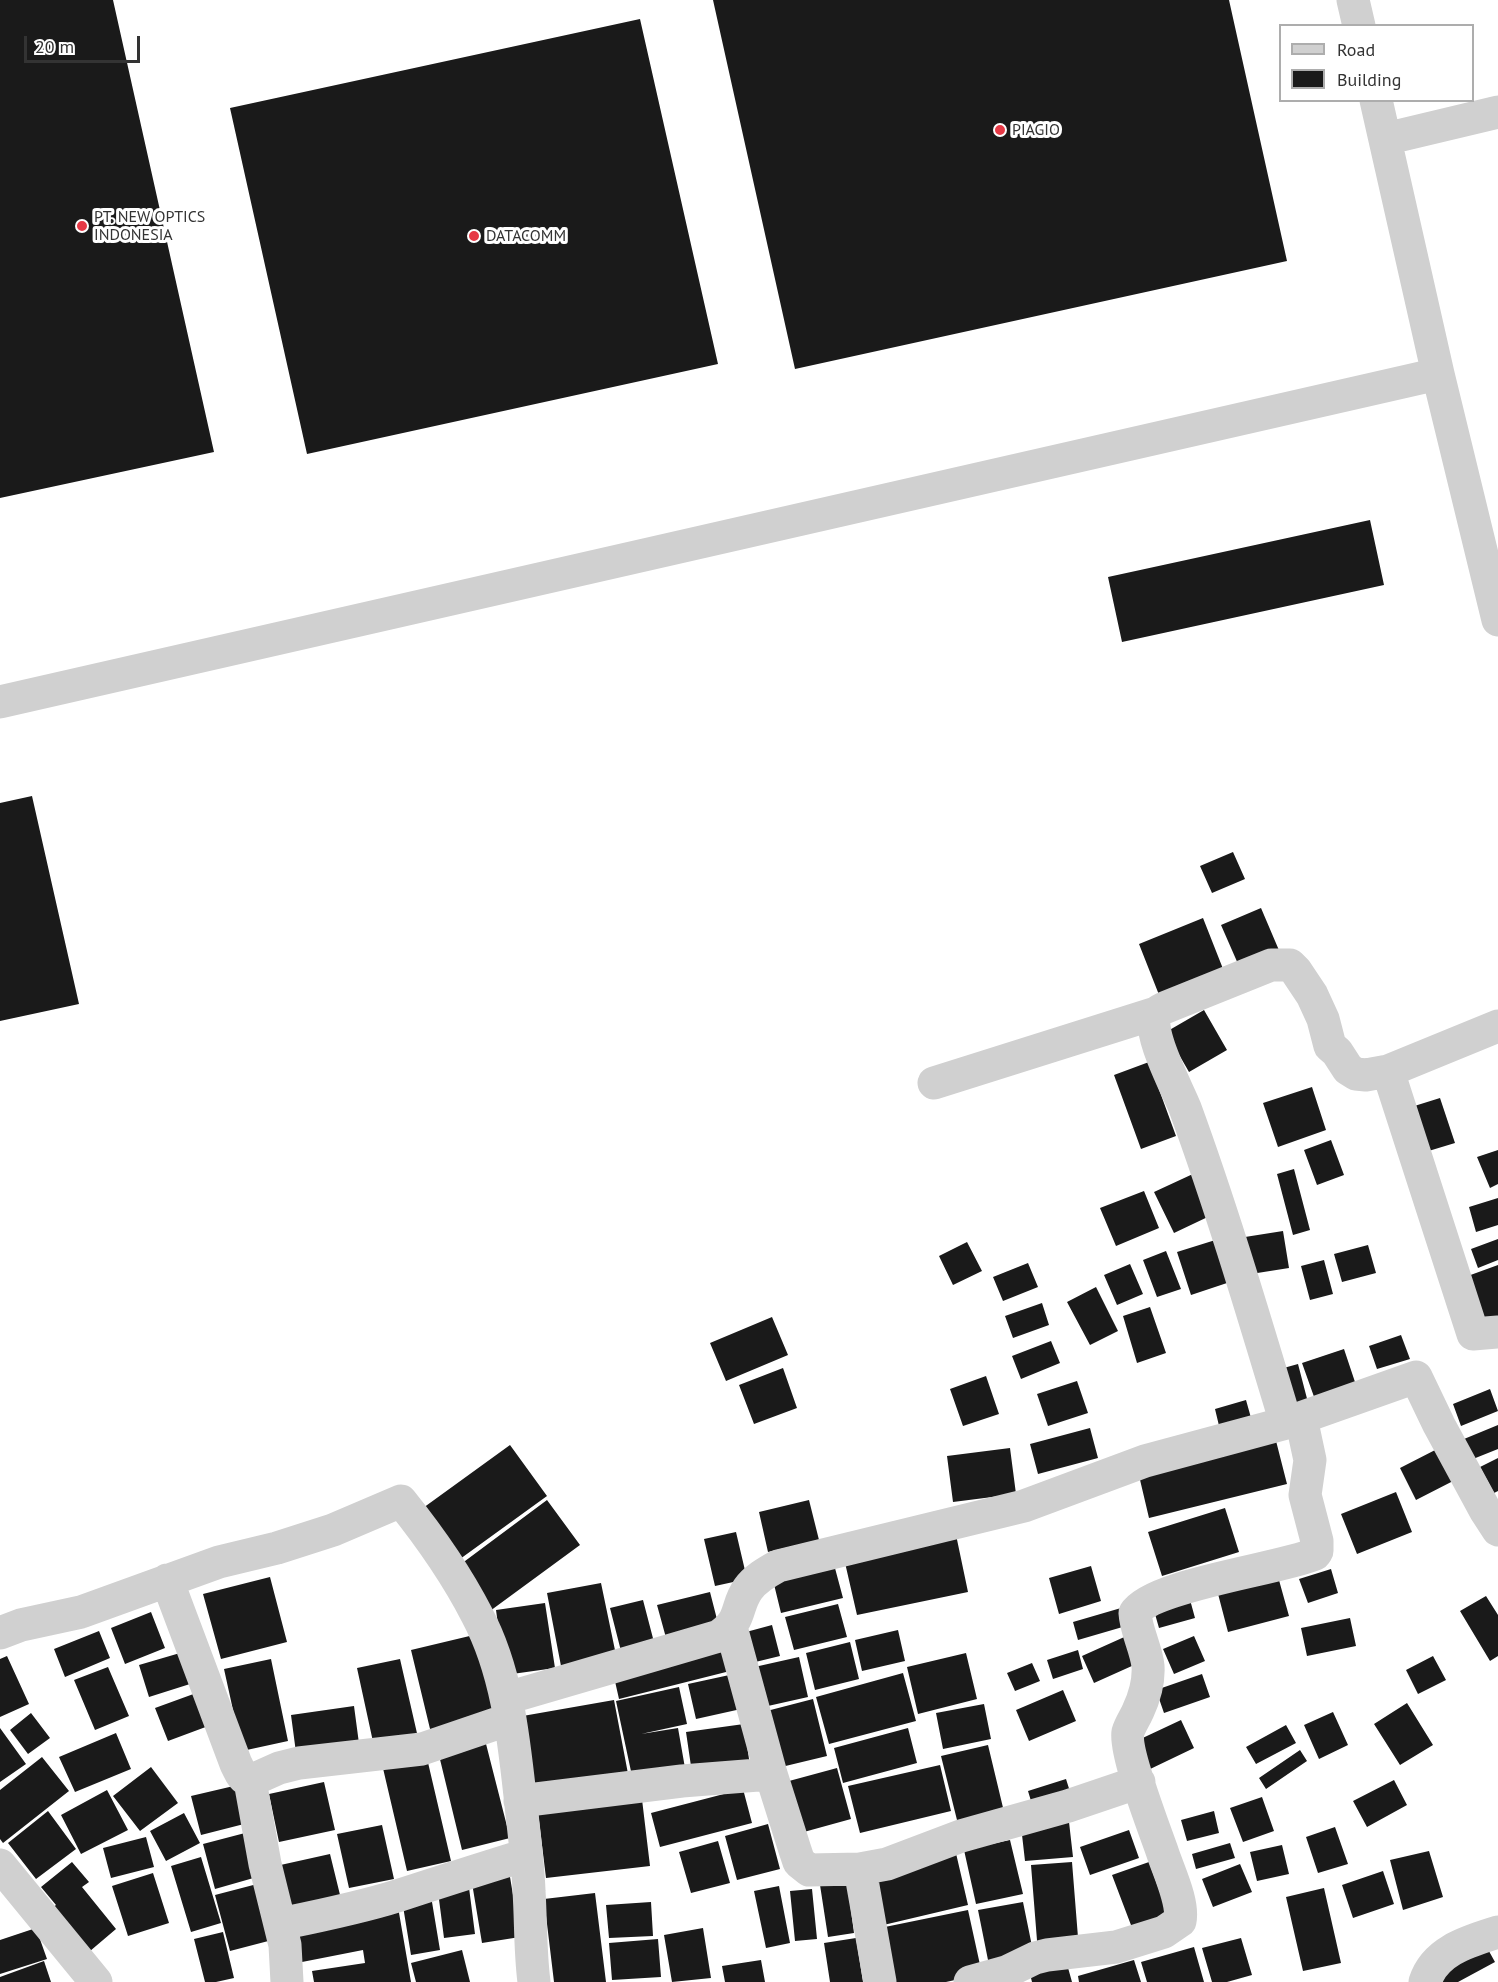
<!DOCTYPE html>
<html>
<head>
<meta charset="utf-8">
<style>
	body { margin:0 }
	#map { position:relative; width:1498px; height:1982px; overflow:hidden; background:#fff; font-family:"PT Sans",sans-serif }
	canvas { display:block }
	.legend { position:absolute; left:1279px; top:24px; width:195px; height:78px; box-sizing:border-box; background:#fff; border:2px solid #adadad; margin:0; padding:8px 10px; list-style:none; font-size:18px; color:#333 }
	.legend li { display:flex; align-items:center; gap:12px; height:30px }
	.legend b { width:30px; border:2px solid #adadad }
	.scale { position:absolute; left:24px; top:36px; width:116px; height:27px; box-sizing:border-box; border:3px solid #333; border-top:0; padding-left:8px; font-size:18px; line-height:21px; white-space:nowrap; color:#333; -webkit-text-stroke:4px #fff; paint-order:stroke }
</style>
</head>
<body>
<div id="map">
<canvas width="1498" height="1982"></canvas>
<ul class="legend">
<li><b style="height:8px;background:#d0d0d0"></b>Road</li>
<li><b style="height:16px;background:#1a1a1a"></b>Building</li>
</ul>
<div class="scale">20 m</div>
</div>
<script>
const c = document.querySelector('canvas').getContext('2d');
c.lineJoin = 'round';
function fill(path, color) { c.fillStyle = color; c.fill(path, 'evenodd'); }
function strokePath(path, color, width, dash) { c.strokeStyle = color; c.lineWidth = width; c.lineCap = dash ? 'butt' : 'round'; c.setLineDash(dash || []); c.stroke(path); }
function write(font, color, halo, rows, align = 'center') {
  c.font = font + ' "PT Sans",sans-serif'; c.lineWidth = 6; c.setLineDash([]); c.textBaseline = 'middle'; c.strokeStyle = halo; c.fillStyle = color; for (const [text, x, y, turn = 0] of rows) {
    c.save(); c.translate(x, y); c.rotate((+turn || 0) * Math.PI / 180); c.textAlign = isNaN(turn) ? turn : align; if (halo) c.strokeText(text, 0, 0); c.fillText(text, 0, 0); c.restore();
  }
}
fill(new Path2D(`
	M 0,0 L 113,0 L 214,452 L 0,498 Z
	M 713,0 L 1229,0 L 1287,261 L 795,369 Z
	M 640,19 L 718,364 L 307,454 L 230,108 Z
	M 1370,520 L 1384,585 L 1122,642 L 1108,577 Z
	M 32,796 L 79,1004 L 0,1021 L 0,803 Z
	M 1233,852 L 1245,879 L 1212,893 L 1200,866 Z
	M 1261,908 L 1281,955 L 1242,973 L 1221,925 Z
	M 1203,918 L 1227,979 L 1163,1005 L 1139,944 Z
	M 1204,1010 L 1227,1050 L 1189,1072 L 1166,1032 Z
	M 1149,1062 L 1176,1136 L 1141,1149 L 1114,1075 Z
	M 1312,1087 L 1326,1130 L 1278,1147 L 1263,1103 Z
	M 1440,1098 L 1455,1143 L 1422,1153 L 1408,1108 Z
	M 1331,1140 L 1344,1175 L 1317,1185 L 1304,1150 Z
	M 1498,1150 L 1498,1184 L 1490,1188 L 1477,1157 Z
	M 1294,1169 L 1310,1230 L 1293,1235 L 1277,1174 Z
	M 1195,1173 L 1214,1214 L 1174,1233 L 1154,1192 Z
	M 1144,1191 L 1159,1228 L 1116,1246 L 1100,1208 Z
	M 1498,1198 L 1498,1225 L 1476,1232 L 1469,1207 Z
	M 1283,1231 L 1289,1268 L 1251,1274 L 1245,1237 Z
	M 1225,1237 L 1239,1279 L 1191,1295 L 1177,1252 Z
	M 1498,1239 L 1498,1260 L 1478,1268 L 1471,1249 Z
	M 967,1242 L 982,1271 L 953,1285 L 939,1256 Z
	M 1368,1245 L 1376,1273 L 1342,1282 L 1334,1254 Z
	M 1166,1251 L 1181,1289 L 1157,1297 L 1143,1260 Z
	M 1324,1260 L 1333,1294 L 1310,1300 L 1301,1266 Z
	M 1028,1263 L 1038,1287 L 1003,1301 L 993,1277 Z
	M 1130,1264 L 1143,1294 L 1117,1305 L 1104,1275 Z
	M 1498,1265 L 1498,1321 L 1483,1326 L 1465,1277 Z
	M 1096,1287 L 1118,1331 L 1090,1345 L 1067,1302 Z
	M 1042,1303 L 1049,1325 L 1013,1338 L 1005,1316 Z
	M 1150,1307 L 1166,1353 L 1137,1363 L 1123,1316 Z
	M 772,1317 L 788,1355 L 726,1381 L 710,1343 Z
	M 1401,1335 L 1410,1359 L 1377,1369 L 1369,1346 Z
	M 1051,1341 L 1060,1363 L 1021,1379 L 1012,1356 Z
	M 1344,1349 L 1359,1394 L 1318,1408 L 1302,1363 Z
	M 1298,1364 L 1311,1414 L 1292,1418 L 1280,1369 Z
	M 783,1368 L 797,1408 L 754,1424 L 739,1385 Z
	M 986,1376 L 999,1414 L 963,1426 L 950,1389 Z
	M 1077,1381 L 1088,1413 L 1048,1426 L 1037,1394 Z
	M 1490,1389 L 1498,1411 L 1461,1426 L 1453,1404 Z
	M 1246,1400 L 1253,1425 L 1221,1434 L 1215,1409 Z
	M 1498,1425 L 1498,1449 L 1473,1459 L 1464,1439 Z
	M 1090,1428 L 1098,1458 L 1038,1474 L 1030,1444 Z
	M 1274,1433 L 1287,1484 L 1149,1518 L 1137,1467 Z
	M 510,1445 L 547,1496 L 460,1559 L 423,1508 Z
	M 1441,1447 L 1457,1479 L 1416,1500 L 1400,1468 Z
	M 1010,1448 L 1016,1494 L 953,1502 L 947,1456 Z
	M 1498,1458 L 1498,1491 L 1494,1493 L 1480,1467 Z
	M 1396,1492 L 1412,1532 L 1357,1554 L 1341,1514 Z
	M 547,1500 L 580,1545 L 490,1611 L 457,1567 Z
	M 809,1500 L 819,1540 L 768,1552 L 759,1512 Z
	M 1225,1508 L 1239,1552 L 1162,1576 L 1148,1532 Z
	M 955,1530 L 968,1592 L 857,1615 L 843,1554 Z
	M 736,1532 L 747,1579 L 715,1586 L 704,1539 Z
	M 832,1557 L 843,1598 L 781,1613 L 771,1572 Z
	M 1091,1566 L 1101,1601 L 1059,1614 L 1049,1578 Z
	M 1331,1569 L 1338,1593 L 1308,1603 L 1299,1579 Z
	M 1277,1573 L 1289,1616 L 1228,1632 L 1217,1590 Z
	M 270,1577 L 287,1642 L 221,1659 L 203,1594 Z
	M 601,1583 L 616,1655 L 561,1666 L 547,1593 Z
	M 710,1592 L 720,1631 L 668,1645 L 657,1605 Z
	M 1189,1596 L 1195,1618 L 1159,1628 L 1153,1607 Z
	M 1486,1596 L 1498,1615 L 1498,1656 L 1490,1661 L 1460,1611 Z
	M 643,1600 L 655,1646 L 622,1655 L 610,1608 Z
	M 545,1603 L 555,1668 L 505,1675 L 496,1610 Z
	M 838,1604 L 847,1637 L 794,1650 L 785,1617 Z
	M 1121,1608 L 1126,1626 L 1078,1640 L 1073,1622 Z
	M 151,1612 L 165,1648 L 125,1664 L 111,1628 Z
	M 1350,1618 L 1356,1646 L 1307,1656 L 1301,1628 Z
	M 772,1625 L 780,1656 L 743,1665 L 735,1635 Z
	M 898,1630 L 905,1661 L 862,1671 L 855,1640 Z
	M 99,1631 L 110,1658 L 65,1677 L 54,1649 Z
	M 478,1634 L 498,1717 L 431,1733 L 411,1650 Z
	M 1131,1634 L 1143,1661 L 1094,1683 L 1082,1656 Z
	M 1194,1636 L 1205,1661 L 1174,1674 L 1163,1649 Z
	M 722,1641 L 730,1671 L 619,1699 L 612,1668 Z
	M 850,1642 L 859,1679 L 815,1690 L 806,1653 Z
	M 1078,1650 L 1083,1669 L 1053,1679 L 1047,1660 Z
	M 180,1653 L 190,1684 L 149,1697 L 139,1665 Z
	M 966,1653 L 977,1699 L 918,1714 L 907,1667 Z
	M 7,1656 L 29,1704 L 0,1717 L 0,1659 Z
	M 1433,1656 L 1446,1680 L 1418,1694 L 1406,1670 Z
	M 799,1657 L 808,1697 L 759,1708 L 750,1668 Z
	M 271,1659 L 288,1741 L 242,1751 L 224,1669 Z
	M 400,1659 L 419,1742 L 375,1751 L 357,1668 Z
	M 1032,1663 L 1040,1681 L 1015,1691 L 1007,1673 Z
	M 108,1667 L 129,1716 L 95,1730 L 74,1680 Z
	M 903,1673 L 916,1721 L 829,1744 L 816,1697 Z
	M 734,1674 L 741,1709 L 696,1719 L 688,1684 Z
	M 1202,1674 L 1210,1697 L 1164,1713 L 1156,1690 Z
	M 679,1687 L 687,1724 L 641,1734 L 678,1728 L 685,1768 L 632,1776 L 616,1701 Z
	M 1063,1690 L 1076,1721 L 1029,1741 L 1016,1710 Z
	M 199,1692 L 211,1725 L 168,1741 L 155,1708 Z
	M 813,1699 L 827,1756 L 773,1769 L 759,1713 Z
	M 614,1700 L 629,1779 L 531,1797 L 517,1717 Z
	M 1407,1703 L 1433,1745 L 1400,1765 L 1374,1724 Z
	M 984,1704 L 991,1739 L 943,1749 L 936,1713 Z
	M 354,1706 L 360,1751 L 297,1760 L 291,1715 Z
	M 1333,1712 L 1348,1745 L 1319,1759 L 1304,1725 Z
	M 31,1713 L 50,1738 L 28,1754 L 10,1730 Z
	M 1181,1720 L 1194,1748 L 1146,1771 L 1132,1743 Z
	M 744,1724 L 750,1766 L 692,1773 L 686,1732 Z
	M 1286,1725 L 1296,1743 L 1256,1764 L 1246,1747 Z
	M 0,1728 L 26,1764 L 0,1782 Z
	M 908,1728 L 917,1763 L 843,1783 L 834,1748 Z
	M 116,1733 L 131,1769 L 75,1792 L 59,1757 Z
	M 484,1736 L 510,1838 L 462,1850 L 437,1747 Z
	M 988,1745 L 1005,1816 L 959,1828 L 941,1756 Z
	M 1300,1750 L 1307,1761 L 1266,1789 L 1259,1778 Z
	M 426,1754 L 451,1861 L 407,1871 L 382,1764 Z
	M 42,1757 L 69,1791 L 3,1843 L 0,1839 L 0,1790 Z
	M 940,1765 L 951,1811 L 860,1833 L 848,1786 Z
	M 151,1767 L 178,1803 L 140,1831 L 113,1796 Z
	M 837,1768 L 851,1819 L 793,1835 L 778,1784 Z
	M 1066,1779 L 1072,1798 L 1034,1811 L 1028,1791 Z
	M 1394,1780 L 1407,1805 L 1367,1827 L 1353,1801 Z
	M 324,1782 L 335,1830 L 279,1842 L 269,1794 Z
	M 238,1785 L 248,1823 L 201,1835 L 191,1796 Z
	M 743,1789 L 752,1823 L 660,1847 L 651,1813 Z
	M 107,1790 L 128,1830 L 81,1854 L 61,1815 Z
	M 641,1791 L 650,1866 L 546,1878 L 537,1804 Z
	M 1262,1797 L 1274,1831 L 1243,1842 L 1230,1808 Z
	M 48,1811 L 76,1849 L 36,1879 L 8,1843 Z
	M 1214,1811 L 1219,1833 L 1187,1841 L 1181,1820 Z
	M 184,1813 L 200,1843 L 166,1861 L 150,1831 Z
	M 1069,1822 L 1073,1857 L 1025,1861 L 1021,1826 Z
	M 768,1824 L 780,1869 L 737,1880 L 725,1836 Z
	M 382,1825 L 394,1879 L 349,1888 L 337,1834 Z
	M 1335,1827 L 1348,1864 L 1318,1873 L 1306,1837 Z
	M 1129,1830 L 1139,1858 L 1090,1875 L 1080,1847 Z
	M 245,1833 L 257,1877 L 215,1889 L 203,1844 Z
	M 146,1837 L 154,1867 L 111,1878 L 103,1848 Z
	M 1010,1840 L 1023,1894 L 976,1904 L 964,1850 Z
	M 718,1841 L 730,1883 L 691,1893 L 679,1852 Z
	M 1230,1843 L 1235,1858 L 1196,1869 L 1192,1854 Z
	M 1282,1845 L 1289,1874 L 1257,1881 L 1250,1852 Z
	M 955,1849 L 968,1905 L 875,1927 L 862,1871 Z
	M 1429,1851 L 1443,1897 L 1403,1910 L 1390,1860 Z
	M 330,1854 L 341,1899 L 288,1912 L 276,1866 Z
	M 201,1857 L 221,1923 L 191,1932 L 171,1866 Z
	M 72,1862 L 89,1882 L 82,1887 L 116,1929 L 83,1957 L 47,1912 L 56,1905 L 41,1887 Z
	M 1072,1862 L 1079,1950 L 1038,1953 L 1031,1865 Z
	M 1149,1862 L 1170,1920 L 1134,1933 L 1112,1875 Z
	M 1240,1864 L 1252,1892 L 1213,1907 L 1202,1879 Z
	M 509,1871 L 520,1937 L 482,1943 L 471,1877 Z
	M 1383,1871 L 1394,1904 L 1353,1918 L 1342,1885 Z
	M 153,1873 L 169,1923 L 128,1936 L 112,1886 Z
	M 468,1880 L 475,1934 L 444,1938 L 437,1884 Z
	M 847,1881 L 854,1933 L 828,1937 L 820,1885 Z
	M 261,1883 L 276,1939 L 230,1951 L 215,1895 Z
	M 779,1886 L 790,1943 L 766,1948 L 754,1891 Z
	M 1324,1888 L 1341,1963 L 1303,1971 L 1286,1897 Z
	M 812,1889 L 817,1939 L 795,1941 L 790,1891 Z
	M 595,1893 L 606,1982 L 554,1982 L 544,1899 Z
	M 431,1896 L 440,1950 L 411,1955 L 402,1900 Z
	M 651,1902 L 653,1936 L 609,1938 L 606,1905 Z
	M 1023,1902 L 1034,1956 L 989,1965 L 978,1910 Z
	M 398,1907 L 411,1982 L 314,1982 L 312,1971 L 365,1963 L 363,1950 L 302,1962 L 295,1927 Z
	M 968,1910 L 982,1974 L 946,1982 L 892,1982 L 880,1928 Z
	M 36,1928 L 47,1959 L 0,1974 L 0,1940 Z
	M 703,1928 L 711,1978 L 672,1982 L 664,1935 Z
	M 223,1932 L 234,1978 L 216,1982 L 205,1982 L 194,1939 Z
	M 856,1938 L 863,1982 L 830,1982 L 824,1943 Z
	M 1241,1938 L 1252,1975 L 1227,1982 L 1212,1982 L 1202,1948 Z
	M 658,1939 L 661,1977 L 612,1980 L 609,1943 Z
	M 1485,1944 L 1495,1962 L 1458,1982 L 1443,1982 L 1437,1970 Z
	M 1194,1947 L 1204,1982 L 1147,1982 L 1141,1962 Z
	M 462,1950 L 470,1982 L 416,1982 L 411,1963 Z
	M 1065,1957 L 1072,1982 L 1032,1982 L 1028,1966 Z
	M 761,1960 L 765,1982 L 725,1982 L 722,1966 Z
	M 1134,1960 L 1141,1982 L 1079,1982 L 1078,1976 Z
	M 44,1961 L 51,1982 L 0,1982 L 0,1977 Z`), '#1a1a1a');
strokePath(new Path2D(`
	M 1353,0 L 1359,26
	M 1376,100 L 1438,374 L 1498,620
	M 1385,139 L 1498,112
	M 0,702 L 1438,374
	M 1388,1071 L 1473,1334 L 1498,1332
	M 934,1083 L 1156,1013
	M 1286,1423 C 1254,1317 1223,1212 1185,1108 C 1178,1090 1145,1029 1156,1013 C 1156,1013 1163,1008 1164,1008 L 1271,965 L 1290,965 L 1296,971 L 1312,995 L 1323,1019 L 1330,1046 L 1337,1052 L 1348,1069 L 1356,1074 L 1366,1075 L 1388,1071 L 1498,1026
	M 167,1580 L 236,1764 C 240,1771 241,1778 250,1781 L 279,1768 L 299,1763 L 422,1749 L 510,1719
	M 731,1627 L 771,1774 L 795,1850 L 799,1862 L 809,1870 L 860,1869 L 887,1864 L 961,1836 L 1068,1806 L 1139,1782
	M 0,1633 L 21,1625 L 81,1612 L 219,1562 L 277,1548 L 333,1530 L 401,1501 C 430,1537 456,1574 477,1615 C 508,1673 514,1741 521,1805 C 524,1834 528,1862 529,1891 C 531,1922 530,1951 534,1982
	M 507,1698 L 719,1636 C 743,1620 735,1607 748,1589 C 755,1579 767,1572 778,1566 L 1024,1506 L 1145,1461 L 1286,1423 L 1416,1377 L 1439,1425 L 1485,1510 L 1498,1530
	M 250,1781 L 265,1864 L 285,1945 L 287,1982
	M 520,1801 L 682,1781 L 771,1774
	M 0,1865 L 96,1982
	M 860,1869 L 880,1982
	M 280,1924 C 319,1916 359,1908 397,1896 C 440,1882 483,1868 526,1855
	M 970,1982 L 1006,1972 L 1035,1958 L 1047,1955 L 1116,1947 L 1164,1932 L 1180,1921 C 1184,1902 1168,1870 1162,1851 C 1154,1828 1124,1751 1128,1732 C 1130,1725 1135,1718 1138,1711 C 1144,1698 1149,1681 1148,1666 C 1146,1648 1136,1631 1135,1613 C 1151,1585 1280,1569 1315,1554 L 1317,1551 L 1317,1541 L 1305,1495 L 1310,1460 L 1301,1418
	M 1425,1982 C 1435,1950 1470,1941 1498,1932`), '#d0d0d0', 33);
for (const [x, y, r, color] of [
	[1000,130,6,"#e63946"],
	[82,226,6,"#e63946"],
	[474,236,6,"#e63946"]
]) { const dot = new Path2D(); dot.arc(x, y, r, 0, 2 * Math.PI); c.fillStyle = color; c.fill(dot); strokePath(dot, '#fff', 2); }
write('16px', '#333', '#fff', [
	["PIAGIO",1012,130],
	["PT. NEW OPTICS",94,217],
	["INDONESIA",94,235],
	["DATACOMM",486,236]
], 'left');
</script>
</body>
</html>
